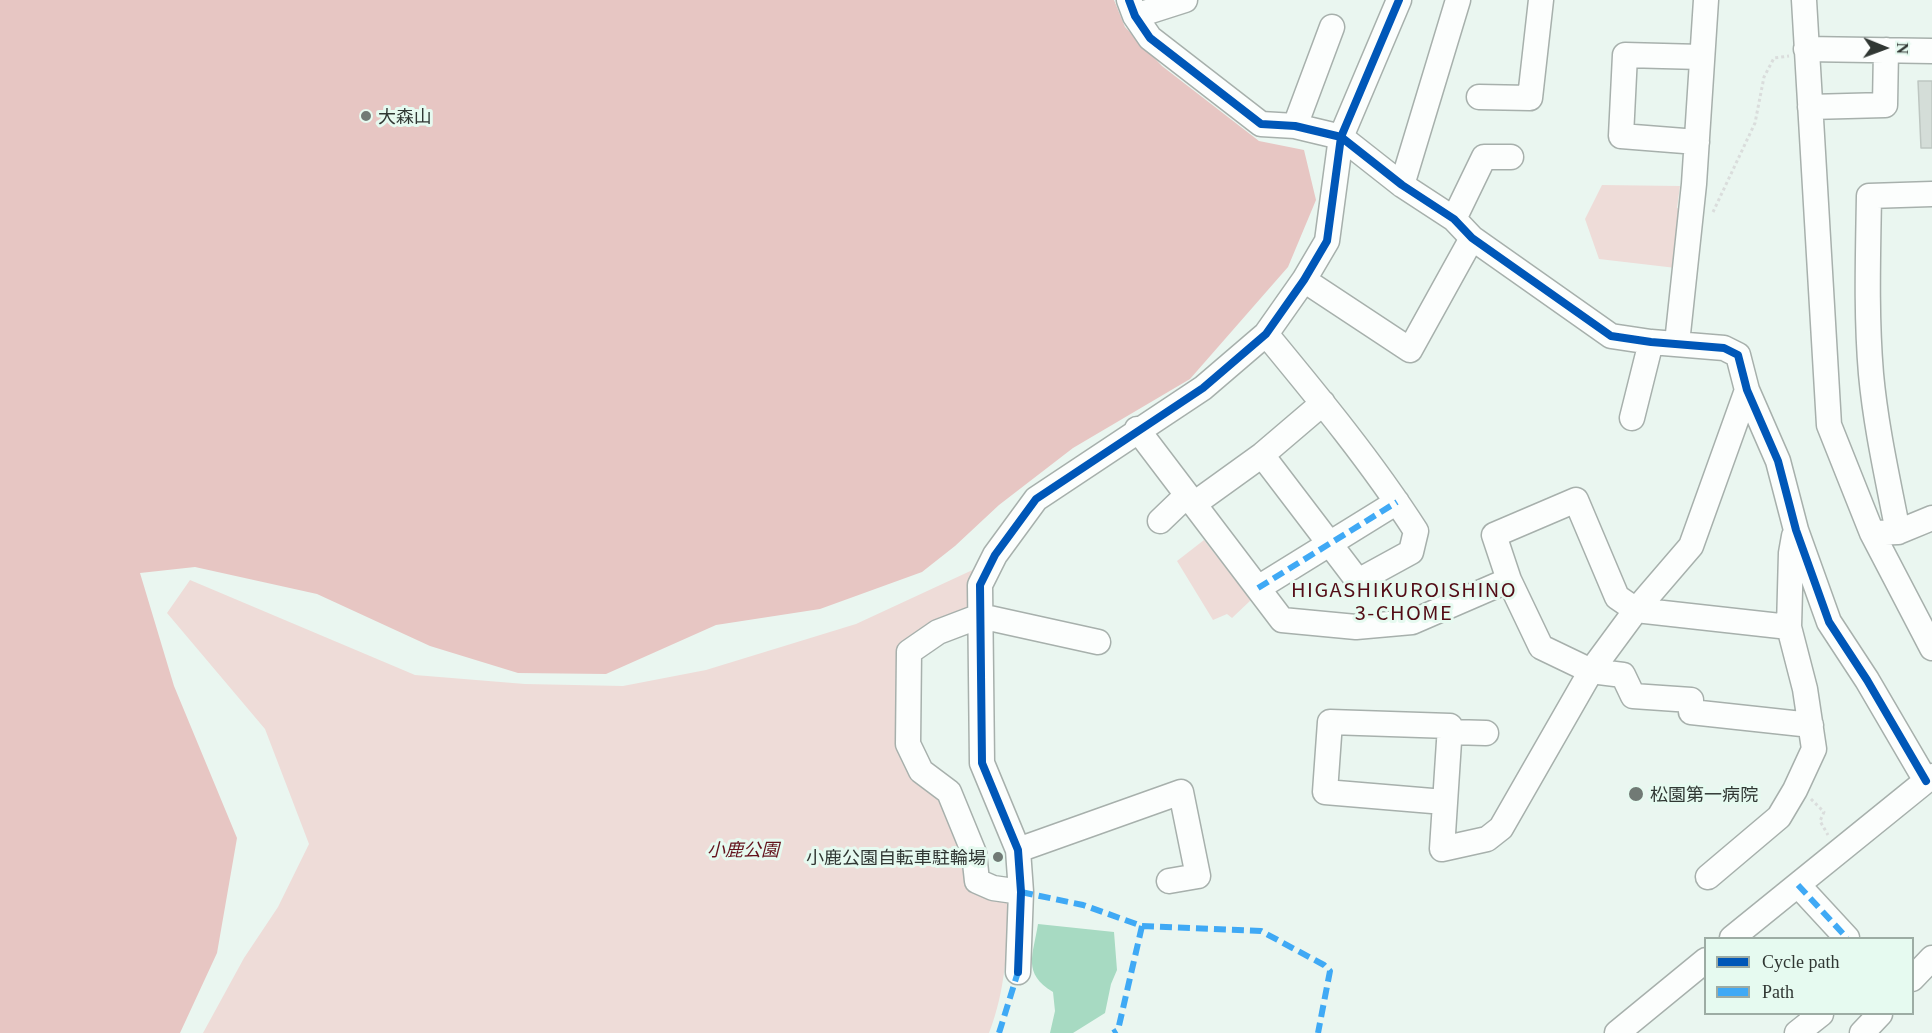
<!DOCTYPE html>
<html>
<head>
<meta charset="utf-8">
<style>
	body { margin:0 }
	#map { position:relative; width:1932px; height:1033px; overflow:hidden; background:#eaf6f0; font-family:Georgia,serif }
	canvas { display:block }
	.legend { position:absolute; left:1704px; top:937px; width:210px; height:78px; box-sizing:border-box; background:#e6faf0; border:2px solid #9daca4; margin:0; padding:8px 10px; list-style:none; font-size:18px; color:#303733 }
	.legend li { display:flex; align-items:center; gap:12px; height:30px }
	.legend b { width:30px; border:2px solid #9daca4 }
	.north { position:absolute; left:1854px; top:18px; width:60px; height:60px; -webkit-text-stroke:4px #e6faf0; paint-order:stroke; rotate:91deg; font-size:16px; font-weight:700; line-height:24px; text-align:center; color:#303733 }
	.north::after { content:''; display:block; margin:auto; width:21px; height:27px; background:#303733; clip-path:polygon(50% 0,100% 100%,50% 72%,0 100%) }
</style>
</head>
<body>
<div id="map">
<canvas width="1932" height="1033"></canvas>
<ul class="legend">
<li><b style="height:8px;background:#0057b8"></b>Cycle path</li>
<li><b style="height:8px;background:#3fa9f5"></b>Path</li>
</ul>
<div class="north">N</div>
</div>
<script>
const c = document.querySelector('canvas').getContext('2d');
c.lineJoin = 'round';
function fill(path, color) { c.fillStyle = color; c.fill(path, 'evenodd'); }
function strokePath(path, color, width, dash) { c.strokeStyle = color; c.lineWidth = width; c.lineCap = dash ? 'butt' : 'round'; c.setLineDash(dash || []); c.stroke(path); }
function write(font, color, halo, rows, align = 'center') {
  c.font = font + ' Georgia,"Noto Sans JP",serif'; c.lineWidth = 6; c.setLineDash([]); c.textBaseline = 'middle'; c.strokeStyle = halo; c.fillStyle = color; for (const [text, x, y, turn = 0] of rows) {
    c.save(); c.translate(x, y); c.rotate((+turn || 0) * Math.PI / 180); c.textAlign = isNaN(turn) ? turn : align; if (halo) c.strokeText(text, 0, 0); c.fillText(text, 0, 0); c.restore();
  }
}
fill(new Path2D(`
	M 1602,185 L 1680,186 L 1677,208 L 1684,209 L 1676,268 L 1599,259 L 1585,219 Z
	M 1204,540 L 1251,600 L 1232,618 L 1227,614 L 1213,620 L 1177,561 Z
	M 979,567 L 968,609 L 900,649 L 910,773 L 941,802 L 965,856 L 1010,900 C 1007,945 1006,990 989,1033 L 203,1033 L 244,958 L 278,907 L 309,844 L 265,729 L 167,613 L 190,580 L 415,675 L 525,684 L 623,686 L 706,670 L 856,624 Z`), '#eedcd8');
fill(new Path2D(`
	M 0,0 L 1114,0 L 1125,27 L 1162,66 L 1259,141 L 1304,150 L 1316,200 L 1288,267 L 1190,379 L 1073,448 L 999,505 L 955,546 L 922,572 L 820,609 L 716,625 L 606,674 L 518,673 L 430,646 L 317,594 L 195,567 L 140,573 L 174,686 L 237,838 L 217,953 L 180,1033 L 0,1033 Z`), '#e7c6c3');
fill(new Path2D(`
	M 1038,924 L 1114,932 L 1117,970 L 1111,984 L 1105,1013 L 1073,1033 L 1050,1033 L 1055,1011 L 1053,992 C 1022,973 1033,956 1038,924 Z`), '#a7dac2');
const building = new Path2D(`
	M 1918,81 L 1932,81 L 1932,148 L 1921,148 Z`);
fill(building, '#d4ddd8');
strokePath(building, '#bdc6c1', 1.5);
const minor = new Path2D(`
	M 1129,0 L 1135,16 L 1150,38 L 1261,124 L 1295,126 L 1341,137 L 1402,185 L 1454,219 L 1472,238 L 1611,336 L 1651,342 L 1724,348 L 1738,355 L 1747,390 L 1778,461 L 1796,530 L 1829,622 L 1867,680 L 1926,781
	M 1804,0 L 1829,425 L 1872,533 L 1932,648
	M 1135,16 L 1185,0
	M 1806,49 L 1932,51
	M 1479,97 L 1530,98 L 1541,0
	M 1810,107 L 1885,105 L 1886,50
	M 1295,126 L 1332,27
	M 1697,142 L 1621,136 L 1625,55 L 1701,57
	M 1402,185 L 1458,0
	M 1454,219 L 1484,157 L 1511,157
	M 1304,280 L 1410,350 L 1472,238
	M 1677,343 L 1694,184 L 1706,0
	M 1632,418 L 1651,342
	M 1137,429 L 1282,620 L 1356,627 L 1412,622 L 1509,580
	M 1262,455 L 1358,581 L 1411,552 L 1416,531 C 1371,461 1318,397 1266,334
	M 1194,504 L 1262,455 L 1323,403
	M 1160,521 L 1186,496
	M 1898,532 L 1932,518
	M 1872,533 L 1898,532 C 1888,480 1876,428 1871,374 C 1866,315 1868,256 1869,196 L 1932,194
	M 1258,588 L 1397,502
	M 1789,627 L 1636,610 L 1617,597 L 1576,500 L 1494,535 L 1509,580 L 1541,647 L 1591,671 L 1623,675 L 1633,696 L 1691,700 L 1691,712 L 1811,725
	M 1451,732 L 1486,733
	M 1444,802 L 1325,792 L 1330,722 L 1450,726 L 1442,849 L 1487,839 L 1501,828 L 1591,671 L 1636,610 L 1691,546 L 1747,390
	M 1018,850 L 1181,792 L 1198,876 L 1169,881
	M 1708,877 L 1779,817 L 1795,790 L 1814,749 L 1805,689 L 1789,627 L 1791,553 L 1794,536
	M 1798,885 L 1847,938
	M 1021,892 L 993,888 L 977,881 L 974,853 L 949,792 L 921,771 L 908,744 L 909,652 L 938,632 L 980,616 L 1098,642
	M 1732,938 L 1932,776
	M 1018,972 L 1021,892 L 1018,850 L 982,763 L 980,585 L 995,555 L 1036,499 L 1203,388 L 1266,334 L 1304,280 L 1327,241 L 1341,137 L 1399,0
	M 1912,979 L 1932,958
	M 1617,1033 L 1706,960
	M 1797,1033 L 1821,1014
	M 1862,1033 L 1880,1014`);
strokePath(minor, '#a7b0ac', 27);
strokePath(new Path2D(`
	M 1713,212 L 1755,123 L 1764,77 L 1774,58 L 1789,56
	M 1811,799 L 1824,812 L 1820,821 L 1828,835`), '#dadddc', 3, [3, 3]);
strokePath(minor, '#fcfefd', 24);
strokePath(new Path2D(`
	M 1258,588 L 1397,502
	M 1798,885 L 1847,938
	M 1021,892 L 1083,905 L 1142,926 L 1118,1030 L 1113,1033
	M 1142,926 L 1261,931 L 1324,965 L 1330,971 L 1318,1033
	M 999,1033 L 1018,972`), '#3fa9f5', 6, [12, 6]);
strokePath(new Path2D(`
	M 1129,0 L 1135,16 L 1150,38 L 1261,124 L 1295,126 L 1341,137 L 1402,185 L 1454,219 L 1472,238 L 1611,336 L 1651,342 L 1724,348 L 1738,355 L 1747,390 L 1778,461 L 1796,530 L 1829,622 L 1867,680 L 1926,781
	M 1018,972 L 1021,892 L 1018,850 L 982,763 L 980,585 L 995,555 L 1036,499 L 1203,388 L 1266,334 L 1304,280 L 1327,241 L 1341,137 L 1399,0`), '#0057b8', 8);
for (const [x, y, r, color] of [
	[366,116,6,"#717a75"],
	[1636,794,8,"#717a75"],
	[998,857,6,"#717a75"]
]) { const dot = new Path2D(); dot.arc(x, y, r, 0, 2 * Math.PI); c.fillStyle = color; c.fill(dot); strokePath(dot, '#e6faf0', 2); }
write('18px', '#303733', '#e6faf0', [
	["大森山",378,116],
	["松園第一病院",1650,794],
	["小鹿公園自転車駐輪場",986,857,"right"]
], 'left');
write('italic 18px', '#63121c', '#e6faf0', [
	["小鹿公園",743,849]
]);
c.letterSpacing = '1.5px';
write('20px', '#530d16', '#e6faf0', [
	["HIGASHIKUROISHINO",1404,589],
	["3-CHOME",1404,612]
]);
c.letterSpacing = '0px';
</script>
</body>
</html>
